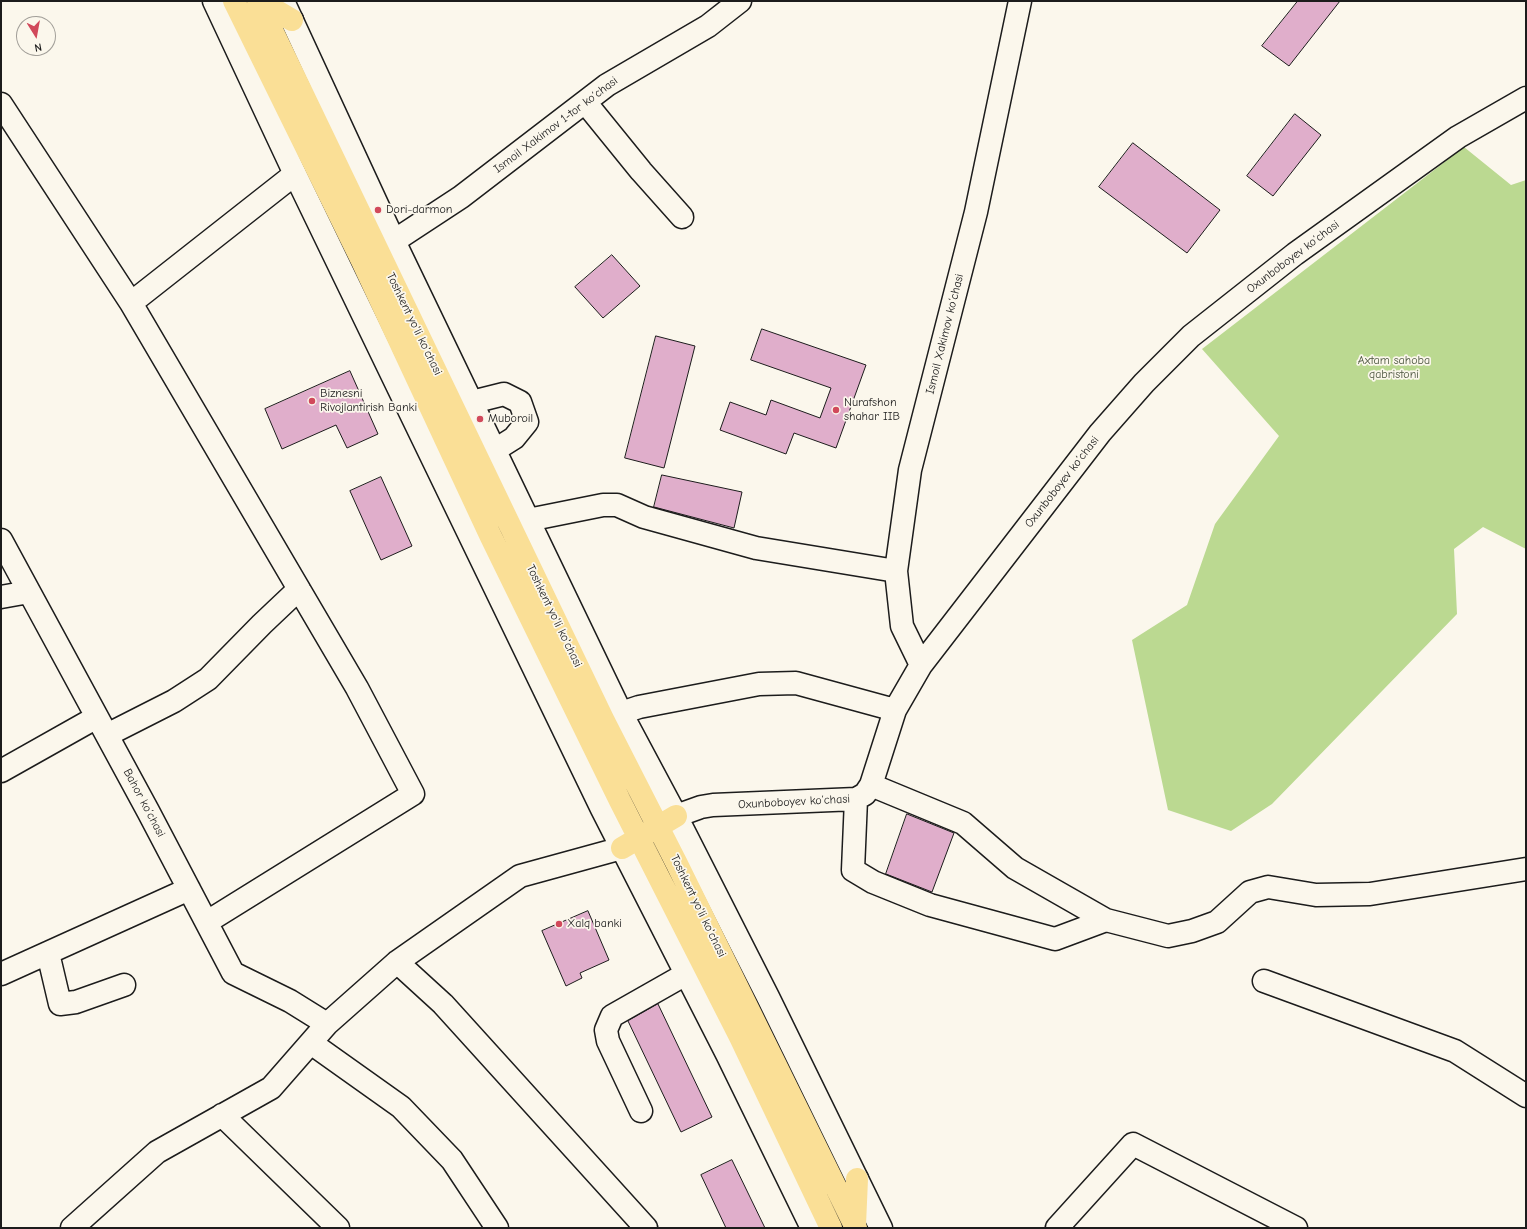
<!DOCTYPE html>
<html>
<head>
<meta charset="utf-8">
<style>
	body { margin:0 }
	#map { position:relative; width:1527px; height:1229px; overflow:hidden; background:#fbf7ec; font-family:"Comic Neue",sans-serif }
	canvas { display:block }
	.frame { position:absolute; inset:0; border:2px solid #1c1c1c; pointer-events:none }
	.north { position:absolute; left:16px; top:16px; width:40px; height:40px; box-sizing:border-box; background:#fbf7ec; border:1px solid #a29f99; border-radius:50%; rotate:169deg; font-size:11px; font-weight:700; line-height:16px; text-align:center; color:#1c1c1c }
	.north::after { content:''; display:block; margin:auto; width:14px; height:18px; background:#d1495b; clip-path:polygon(50% 0,100% 100%,50% 72%,0 100%) }
</style>
</head>
<body>
<div id="map">
<canvas width="1527" height="1229"></canvas>
<div class="frame"></div>
<div class="north">N</div>
</div>
<script>
const c = document.querySelector('canvas').getContext('2d');
c.lineJoin = 'round';
function fill(path, color) { c.fillStyle = color; c.fill(path, 'evenodd'); }
function strokePath(path, color, width, dash) { c.strokeStyle = color; c.lineWidth = width; c.lineCap = dash ? 'butt' : 'round'; c.setLineDash(dash || []); c.stroke(path); }
function write(font, color, halo, rows, align = 'center') {
  c.font = font + ' "Comic Neue",sans-serif'; c.lineWidth = 3.5; c.setLineDash([]); c.textBaseline = 'middle'; c.strokeStyle = halo; c.fillStyle = color; for (const [text, x, y, turn = 0] of rows) {
    c.save(); c.translate(x, y); c.rotate((+turn || 0) * Math.PI / 180); c.textAlign = isNaN(turn) ? turn : align; if (halo) c.strokeText(text, 0, 0); c.fillText(text, 0, 0); c.restore();
  }
}
fill(new Path2D(`
	M 1464,147 L 1511,185 L 1526,180 L 1526,549 L 1483,527 L 1454,549 L 1457,614 L 1272,804 L 1231,831 L 1168,810 L 1132,640 L 1187,605 L 1215,524 L 1279,436 L 1202,349 Z`), '#bbd991');
const building = new Path2D(`
	M 1298,1 L 1340,1 L 1289,66 L 1262,46 Z
	M 1295,114 L 1321,135 L 1273,196 L 1247,176 Z
	M 1133,143 L 1220,210 L 1187,253 L 1099,187 Z
	M 612,255 L 640,286 L 603,318 L 575,287 Z
	M 762,329 L 866,365 L 836,448 L 794,433 L 786,454 L 720,430 L 730,402 L 766,415 L 771,400 L 820,418 L 831,388 L 751,360 Z
	M 656,336 L 695,346 L 664,468 L 625,458 Z
	M 350,371 L 378,434 L 347,448 L 336,425 L 282,449 L 265,409 Z
	M 662,475 L 742,492 L 734,528 L 654,507 Z
	M 381,477 L 412,546 L 381,560 L 350,491 Z
	M 907,814 L 954,833 L 932,892 L 886,874 Z
	M 588,911 L 609,960 L 580,973 L 582,978 L 566,986 L 542,931 Z
	M 658,1004 L 712,1117 L 681,1132 L 628,1021 Z
	M 732,1160 L 765,1228 L 726,1228 L 701,1175 Z`);
fill(building, '#e0aecb');
strokePath(building, '#1c1c1c', 1);
const minor = new Path2D(`
	M 214,1 L 295,174 L 602,809 L 727,1054 L 812,1228
	M 283,1 L 394,241 L 621,713 L 676,816 L 768,997 L 881,1228
	M 585,102 L 641,171 L 682,217
	M 1,104 L 131,303 L 357,688 L 413,794 L 207,922
	M 394,241 L 461,197 L 607,85 L 708,26 L 740,1
	M 131,303 L 295,174
	M 472,402 L 504,394 L 520,402 L 527,422 L 514,438 L 495,450
	M 528,520 L 603,505 L 617,505 L 644,517 L 756,548 L 896,571
	M 1,540 L 148,811 L 233,973 L 290,1001 L 327,1024
	M 1,597 L 29,592
	M 921,665 L 902,626 L 896,571 L 910,470 L 976,212 L 1020,1
	M 621,713 L 639,707 L 759,684 L 796,683 L 895,710
	M 107,735 L 174,701 L 208,679 L 262,624 L 299,589
	M 1,771 L 97,717
	M 871,785 L 963,823 L 1015,868 L 1106,920 L 1168,936 L 1192,931 L 1217,922 L 1250,892 L 1268,887 L 1316,895 L 1370,894 L 1526,869
	M 856,799 L 853,870 L 873,882 L 930,905 L 1055,939 L 1106,920
	M 676,816 L 701,807 L 713,805 L 856,799 L 865,794 L 871,785 L 895,710 L 921,665 L 1100,433 L 1144,383 L 1191,336 L 1295,254 L 1458,137 L 1526,98
	M 48,953 L 60,1004 L 76,1002 L 124,985
	M 397,962 L 443,1004 L 646,1228
	M 1,974 L 189,889
	M 1264,981 L 1455,1051 L 1526,1096
	M 311,1043 L 401,1107 L 452,1160 L 497,1228
	M 641,1111 L 608,1041 L 606,1030 L 612,1016 L 686,974
	M 222,1115 L 338,1228
	M 72,1228 L 157,1152 L 271,1088 L 327,1024 L 397,962 L 520,876 L 622,848
	M 1057,1228 L 1133,1144 L 1296,1228`);
const major = new Path2D(`
	M 234,1 L 362,261 L 491,537 L 620,801 L 740,1037 L 831,1228
	M 258,1 L 603,719 L 677,864 L 856,1228
	M 260,1 L 292,20
	M 622,848 L 676,816
	M 855,1225 L 857,1179`);
strokePath(minor, '#1c1c1c', 25);
strokePath(major, '#1c1c1c', 25);
strokePath(minor, '#fbf7ec', 22);
strokePath(major, '#fadf96', 22);
for (const [x, y, r, color] of [
	[378,210,4,"#d1495b"],
	[312,401,4,"#d1495b"],
	[836,410,4,"#d1495b"],
	[480,419,4,"#d1495b"],
	[559,924,4,"#d1495b"]
]) { const dot = new Path2D(); dot.arc(x, y, r, 0, 2 * Math.PI); c.fillStyle = color; c.fill(dot); strokePath(dot, '#fbf7ec', 1.5); }
write('12px', '#1c1c1c', '#fbf7ec', [
	["Ismoil Xakimov 1-tor ko‘chasi",556,125,-37],
	["Oxunboboyev ko‘chasi",1293,257,-37],
	["Toshkent yo'li ko'chasi",414,324,64],
	["Ismoil Xakimov ko‘chasi",945,334,-76],
	["Oxunboboyev ko‘chasi",1062,482,-52],
	["Toshkent yo'li ko'chasi",554,616,64],
	["Oxunboboyev ko‘chasi",794,802,-3],
	["Bahor ko‘chasi",144,803,62],
	["Toshkent yo'li ko'chasi",698,906,64]
]);
write('12px', '#1c1c1c', '#fbf7ec', [
	["Dori-darmon",386,210],
	["Biznesni",320,394],
	["Rivojlantirish Banki",320,408],
	["Nurafshon",844,403],
	["shahar IIB",844,417],
	["Muboroil",488,419],
	["Xalq banki",567,924]
], 'left');
write('12px', '#4c553f', '#fbf7ec', [
	["Axtam sahoba",1394,361],
	["qabristoni",1394,375]
]);
</script>
</body>
</html>
